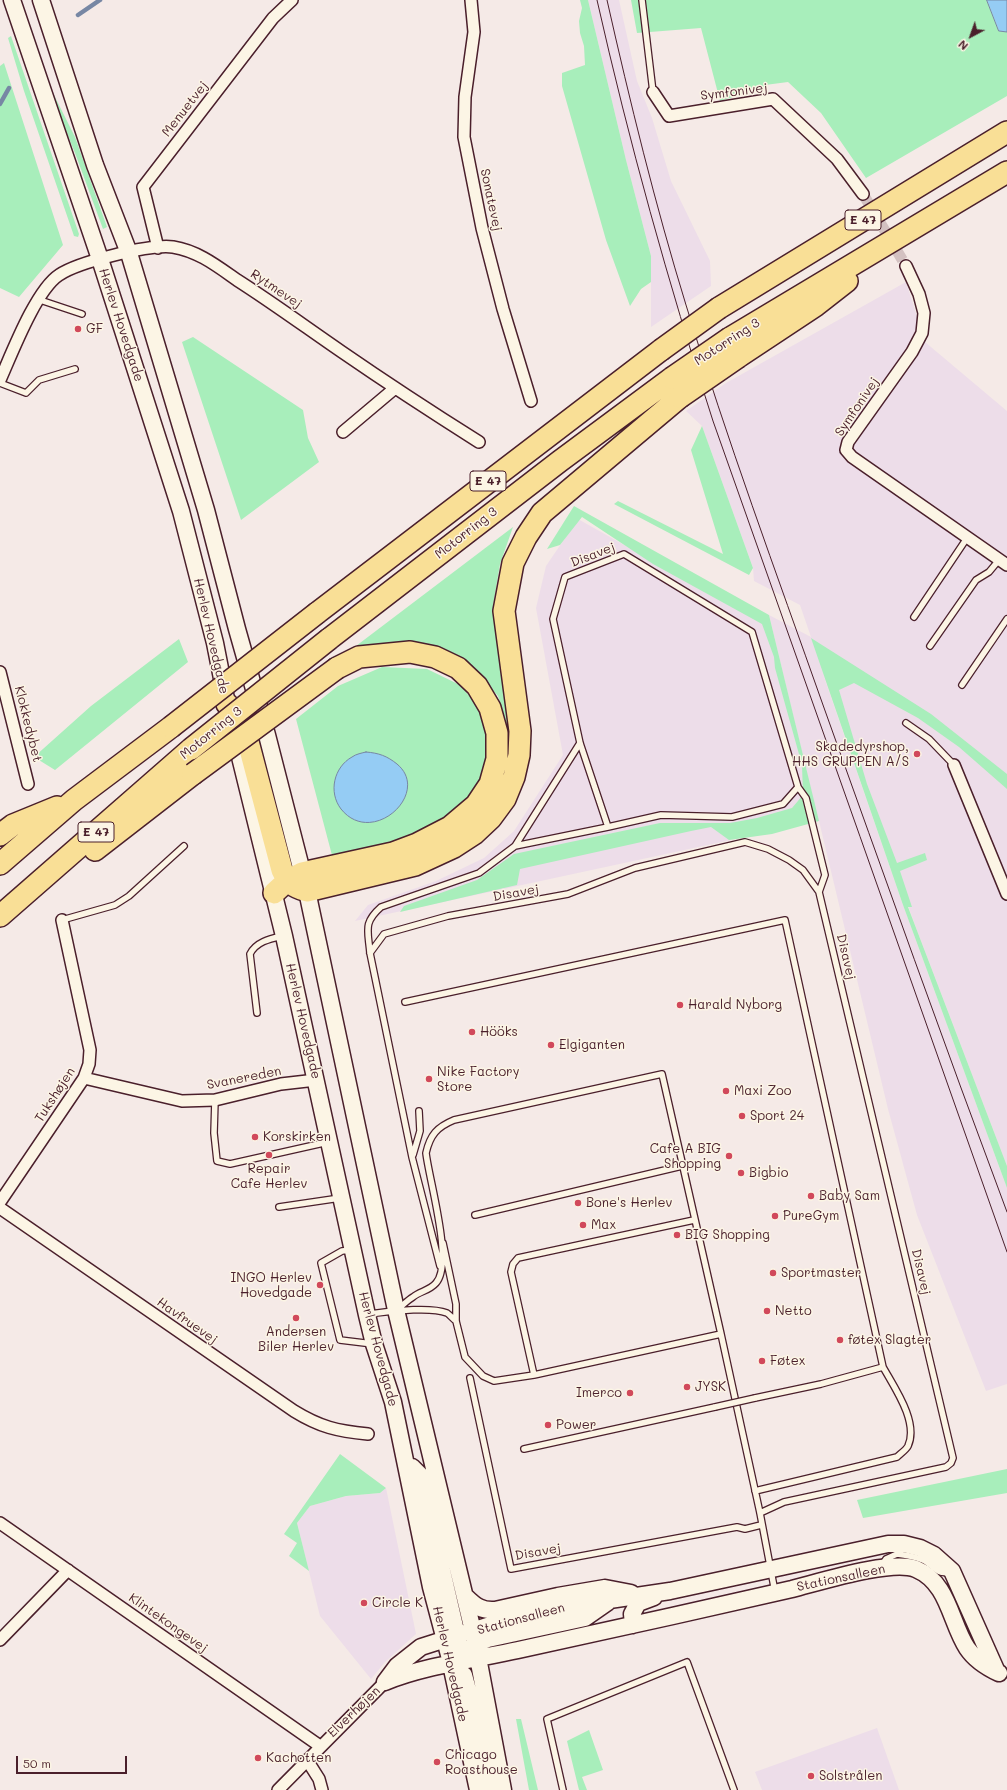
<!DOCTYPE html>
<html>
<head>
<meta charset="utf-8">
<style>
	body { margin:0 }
	#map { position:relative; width:1007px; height:1790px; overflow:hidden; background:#f5eae7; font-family:Mali,sans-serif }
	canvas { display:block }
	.north { position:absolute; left:951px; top:16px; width:40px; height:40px; -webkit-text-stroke:3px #fcf5e5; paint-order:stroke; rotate:221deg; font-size:11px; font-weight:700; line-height:16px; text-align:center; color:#4a1f2b }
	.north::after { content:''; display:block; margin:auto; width:14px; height:18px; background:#4a1f2b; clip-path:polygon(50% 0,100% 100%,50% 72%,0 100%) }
	.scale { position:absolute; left:16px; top:1756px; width:111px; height:18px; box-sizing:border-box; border:2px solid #4a1f2b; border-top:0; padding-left:5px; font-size:12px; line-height:14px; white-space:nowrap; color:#4a1f2b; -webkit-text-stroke:3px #fcf5e5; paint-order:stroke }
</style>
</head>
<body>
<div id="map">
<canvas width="1007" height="1790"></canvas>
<div class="north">N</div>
<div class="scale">50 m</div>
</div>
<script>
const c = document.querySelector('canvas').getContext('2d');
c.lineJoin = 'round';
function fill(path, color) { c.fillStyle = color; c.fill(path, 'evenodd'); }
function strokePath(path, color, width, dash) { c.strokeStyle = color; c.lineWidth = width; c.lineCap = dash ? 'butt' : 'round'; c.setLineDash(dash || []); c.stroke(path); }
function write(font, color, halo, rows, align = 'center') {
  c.font = font + ' Mali,sans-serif'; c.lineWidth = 3; c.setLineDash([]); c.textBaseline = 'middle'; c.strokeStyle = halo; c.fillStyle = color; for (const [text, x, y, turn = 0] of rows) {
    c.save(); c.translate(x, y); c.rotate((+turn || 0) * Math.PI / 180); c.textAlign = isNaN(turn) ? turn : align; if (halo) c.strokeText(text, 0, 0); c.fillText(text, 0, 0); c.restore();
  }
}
fill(new Path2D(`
	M 588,0 L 619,0 L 637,81 L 652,118 L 671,181 L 710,261 L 711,286 L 651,327 L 651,256 L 626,160 Z
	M 906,282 L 925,342 L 1007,411 L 1007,1166 L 915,925 L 821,668 L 903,905 L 1007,1188 L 1007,1384 L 986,1391 L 917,1215 L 888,1109 L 819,821 L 355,921 L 368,905 L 436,881 L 484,858 L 514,831 L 563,755 L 536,608 L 546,566 L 578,519 L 766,625 L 813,798 L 769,615 L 811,637 L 800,605 L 754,581 L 753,568 L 702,426 L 686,411 L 726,383 Z
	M 386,1488 L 416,1634 L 385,1662 L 371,1679 L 320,1616 L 297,1523 L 310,1506 L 346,1496 L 380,1493 Z
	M 877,1728 L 899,1790 L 762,1790 L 755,1772 Z`), '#eddde9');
fill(new Path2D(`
	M 580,0 L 588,0 L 626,160 L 651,256 L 651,282 L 641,289 L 630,306 L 606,240 L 562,86 L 562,73 L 585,65 L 584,46 L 580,33 L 579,21 L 582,8 Z
	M 631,0 L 987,0 L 999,31 L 1007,32 L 1007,96 L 866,178 L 821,113 L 788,82 L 765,85 L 764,87 L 720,101 L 701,28 L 637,33 Z
	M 31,28 L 51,89 L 75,137 L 107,227 L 103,229 L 75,153 L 66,131 L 50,102 L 27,30 Z
	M 11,36 L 79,234 L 78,237 L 74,236 L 24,91 L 8,38 Z
	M 4,63 L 63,245 L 19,297 L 0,288 L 0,66 Z
	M 193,337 L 303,410 L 308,438 L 319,462 L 241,520 L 182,342 Z
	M 702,426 L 753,568 L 749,575 L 614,504 L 618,501 L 723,554 L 691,450 Z
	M 574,506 L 769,615 L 819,821 L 772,834 L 729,840 L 711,827 L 691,831 L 520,869 L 517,885 L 400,912 L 404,906 L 477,880 L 514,854 L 660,823 L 730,823 L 757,818 L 792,808 L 803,795 L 802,765 L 775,668 L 774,657 L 762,624 L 653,564 L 582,517 L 560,545 L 547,549 Z
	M 513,527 L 500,564 L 493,606 L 511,700 L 511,738 L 498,696 L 463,659 L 378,645 L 356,646 Z
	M 811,638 L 931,714 L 1007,774 L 1007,789 L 959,747 L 918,718 L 854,683 L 839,690 L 867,784 L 897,863 L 925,853 L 927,860 L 900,871 L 912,907 L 908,907 L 1007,1166 L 1007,1188 L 903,905 Z
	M 179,639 L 188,662 L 55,770 L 34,757 L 91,706 Z
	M 382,667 L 427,669 L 460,685 L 480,708 L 489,737 L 483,779 L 456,813 L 397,845 L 333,859 L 296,719 L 338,686 Z
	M 340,1454 L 386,1488 L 380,1493 L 346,1496 L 310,1506 L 297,1523 L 309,1571 L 289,1556 L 297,1543 L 284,1534 Z
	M 1007,1469 L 1007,1493 L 863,1518 L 857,1500 Z
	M 521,1719 L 538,1790 L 529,1790 L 516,1719 Z
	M 589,1730 L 603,1770 L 582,1777 L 587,1790 L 579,1790 L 567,1741 Z`), '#a8eebb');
const water = new Path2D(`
	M 987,0 L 1007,0 L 1007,32 L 999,31 Z
	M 366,752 C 379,753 387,756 397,764 C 432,793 372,848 341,809 C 328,792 334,767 352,757 C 356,754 362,753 366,752 Z`);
fill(water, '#95ccf4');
strokePath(water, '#7787a4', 1);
strokePath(new Path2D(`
	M 78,15 L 100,0
	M 0,104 L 9,88`), '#7787a4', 4.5);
strokePath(new Path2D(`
	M 863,194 L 906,266`), '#d3c1c1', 11, [11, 5.5]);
const lane = new Path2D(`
	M 642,0 L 653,92
	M 37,299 L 82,314
	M 0,383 L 26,393 L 39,380 L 75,369
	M 624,554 L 752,632 L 798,787 L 783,804 L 732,817 L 661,815 L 608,827 L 580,743 L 553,619 L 565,577 Z
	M 914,617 L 967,538
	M 930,646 L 976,580 L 989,572 L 999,560
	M 962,685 L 1007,619
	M 906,723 L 929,739 L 954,765
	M 798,787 L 806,798 L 825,875 L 819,892
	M 515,846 L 608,827
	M 62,920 L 115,905 L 129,896 L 184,846
	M 370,953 L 384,934 L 448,916 L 568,894 L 635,868 L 745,842 L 768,849 L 789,860 L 803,870 L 819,892 L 953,1458 L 951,1463 L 946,1467 L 784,1502 L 760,1513
	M 405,1002 L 785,920 L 883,1367 L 821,1384 L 755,1398
	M 257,1013 L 250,954 C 256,942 269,939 282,936
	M 215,1100 L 214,1133 L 217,1161 L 230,1164 L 328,1142
	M 413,1155 L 420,1131 L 419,1111
	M 279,1207 L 340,1198
	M 475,1215 L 682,1166
	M 351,1250 L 342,1251 L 321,1263 L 340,1340 L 373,1344
	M 440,1266 L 412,1157 L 370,953 C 368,930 363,923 381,907 L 479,873 L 515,846 L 580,743
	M 398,1309 C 403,1305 408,1300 413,1297 C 420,1291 429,1291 436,1283 C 454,1263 429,1180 426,1153 C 430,1135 437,1127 454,1120 L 662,1074 L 721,1334 L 534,1375 L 494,1381 L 483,1376 L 465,1357 L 456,1321 L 456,1304 L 443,1243
	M 368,1314 C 387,1312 429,1306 447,1313 C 450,1315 453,1319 456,1321
	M 721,1334 L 760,1513 L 775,1592
	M 534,1375 L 511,1272 L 513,1264 L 518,1258 L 694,1220
	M 470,1378 L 511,1569 L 737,1527 L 745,1529 L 761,1525
	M 524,1449 L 715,1407
	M 755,1491 L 897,1457 C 900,1454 906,1450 908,1446 C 919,1422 894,1387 883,1367
	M 882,1565 L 886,1559 L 897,1554 C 906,1555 915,1557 923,1560 C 932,1564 937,1575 948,1572
	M 563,1790 L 547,1719 L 687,1662 L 734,1790`);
const street = new Path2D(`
	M 471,0 L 474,32 L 465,97 L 464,137 L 482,228 L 503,309 L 531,401
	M 653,92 L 669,116 L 773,99 L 837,159 L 863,194
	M 158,248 L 143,187 L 273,18 L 292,0
	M 906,266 L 919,294 L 924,313 L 922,333 L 912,352 L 848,442 L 846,450 L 852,457 L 1007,565
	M 0,380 C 12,353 36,290 59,275 C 78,262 150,244 173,247 C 198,251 217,266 237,280 C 273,303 307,328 342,352 C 387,383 433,413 479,442
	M 343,432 L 394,389
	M 0,672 L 28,784
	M 954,765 L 1007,894
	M 84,1078 L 182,1101 L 215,1100 L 281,1084 L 316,1080
	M 0,1202 L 84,1078 L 89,1064 L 90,1050 L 62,920
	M 0,1208 L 294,1411 C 320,1427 337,1431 368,1434
	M 0,1523 L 320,1746
	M 0,1640 L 68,1570
	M 307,1760 L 319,1779 L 322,1790
	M 278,1790 L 385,1682`);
const secondary = new Path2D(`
	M 12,0 L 100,259 L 181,511 L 215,643 L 227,704 L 284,936 L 367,1315 L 374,1344 L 393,1402 L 431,1587 L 449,1655 L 478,1790
	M 41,0 L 95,165 L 129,253 L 206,510 L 237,629 L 267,735 L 307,891 L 396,1310 L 473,1631 L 503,1790
	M 412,1467 L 420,1475 L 459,1644 C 464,1653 470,1656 479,1658
	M 466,1597 C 475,1606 482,1611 495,1610 L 558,1596 L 605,1588 L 631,1593
	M 633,1625 L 632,1614 L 638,1603 L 654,1597
	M 468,1652 L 481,1642 L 488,1639 L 585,1618 L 608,1602
	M 464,1675 L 473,1709 L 489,1790
	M 385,1682 L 397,1666 L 421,1647 L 490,1625 L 569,1606 L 670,1591 L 888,1544 L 904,1544 L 920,1548 L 934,1555 L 952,1571 L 997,1672
	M 385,1682 C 423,1666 477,1659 518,1650 C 609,1630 701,1610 792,1589 C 820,1582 892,1559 916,1569 C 949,1583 950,1622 967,1648 C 975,1660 986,1667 999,1673`);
const highway = new Path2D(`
	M 719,308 L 1007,132
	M 730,338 L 1007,172
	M 738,357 L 815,306 L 847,281
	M 317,613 L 661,350
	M 329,639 L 560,461 L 672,378
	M 227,704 L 242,719 L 282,870 C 288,883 293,887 307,891 L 415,865 L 454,847 L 474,834 L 491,818 L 505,799 L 514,777 L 519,755 L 520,731 L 504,611 L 513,563 L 526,537 L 542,513 L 680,397
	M 0,835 L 13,825 L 57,807
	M 95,850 L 193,774
	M 0,864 L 74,800 L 171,727
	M 274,893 L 287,881 L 302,873 L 393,853 L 417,844 L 450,827 L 476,805 L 490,784 L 497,759 L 497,733 L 490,708 L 477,686 L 458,668 L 435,657 L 410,652 L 359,657 L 337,668
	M 0,916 L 191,749`);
strokePath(lane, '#4a1f2b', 8);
strokePath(street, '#4a1f2b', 14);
strokePath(secondary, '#4a1f2b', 19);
strokePath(highway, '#4a1f2b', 24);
strokePath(lane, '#fcf5e5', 5.5);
strokePath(street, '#fcf5e5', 11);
strokePath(secondary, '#fcf5e5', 16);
strokePath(highway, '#f9df96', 21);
strokePath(new Path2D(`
	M 597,0 C 629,142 668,282 713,421 L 1007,1252
	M 607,0 C 630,102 655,204 686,305 C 727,440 776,572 823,705 C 884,875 944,1044 1007,1212`), '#4a1f2b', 1);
const laneBridge = new Path2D(`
	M 715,1407 L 755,1398`);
const highwayBridge = new Path2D(`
	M 661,350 L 719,308
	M 672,378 L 730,338
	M 680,397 L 738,357
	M 171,727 L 317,613
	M 191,749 L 329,639
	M 193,774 L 337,668`);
strokePath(laneBridge, '#4a1f2b', 8, []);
strokePath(highwayBridge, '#4a1f2b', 24, []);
strokePath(laneBridge, '#fcf5e5', 5.5);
strokePath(highwayBridge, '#f9df96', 21);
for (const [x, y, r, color] of [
	[78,329,4,"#d1495b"],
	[917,754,4,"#d1495b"],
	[680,1005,4,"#d1495b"],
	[472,1032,4,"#d1495b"],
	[551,1045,4,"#d1495b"],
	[429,1079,4,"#d1495b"],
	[726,1091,4,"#d1495b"],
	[742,1116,4,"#d1495b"],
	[255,1137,4,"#d1495b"],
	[269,1155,4,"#d1495b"],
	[729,1156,4,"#d1495b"],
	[741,1173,4,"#d1495b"],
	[811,1196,4,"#d1495b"],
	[578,1203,4,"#d1495b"],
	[775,1216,4,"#d1495b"],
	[583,1225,4,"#d1495b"],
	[677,1235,4,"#d1495b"],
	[773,1273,4,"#d1495b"],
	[320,1285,4,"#d1495b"],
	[767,1311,4,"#d1495b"],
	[296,1318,4,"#d1495b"],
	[840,1340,4,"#d1495b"],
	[762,1361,4,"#d1495b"],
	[687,1387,4,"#d1495b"],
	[630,1393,4,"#d1495b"],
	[548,1425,4,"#d1495b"],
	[364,1603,4,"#d1495b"],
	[258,1758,4,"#d1495b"],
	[437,1762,4,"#d1495b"],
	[811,1776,4,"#d1495b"]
]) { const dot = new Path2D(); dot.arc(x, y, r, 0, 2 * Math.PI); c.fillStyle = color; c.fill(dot); strokePath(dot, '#fcf5e5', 1.5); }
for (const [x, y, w] of [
	[863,220,36],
	[488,481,36],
	[96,832,36]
]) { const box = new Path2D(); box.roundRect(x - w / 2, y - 10, w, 20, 3); c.fillStyle = '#fcf5e5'; c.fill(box); strokePath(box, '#4a1f2b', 1); }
write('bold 12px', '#4a1f2b', null, [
	["E 47",863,220],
	["E 47",488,481],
	["E 47",96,832]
]);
write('13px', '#4a1f2b', '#fcf5e5', [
	["Symfonivej",734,92,-7],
	["Menuetvej",185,109,-52],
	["Sonatevej",491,200,78],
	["Rytmevej",276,289,34],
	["Herlev Hovedgade",121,325,72],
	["Motorring 3",727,342,-33],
	["Symfonivej",857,407,-56],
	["Motorring 3",466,533,-38],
	["Disavej",593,555,-21],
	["Herlev Hovedgade",211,636,77],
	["Klokkedybet",28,724,76],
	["Motorring 3",211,733,-39],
	["Disavej",516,893,-10],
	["Disavej",846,957,77],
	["Herlev Hovedgade",303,1021,77],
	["Svanereden",244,1078,-11],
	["Tukshøjen",55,1095,-57],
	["Disavej",921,1272,77],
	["Havfruevej",187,1321,35],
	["Herlev Hovedgade",378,1349,75],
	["Disavej",538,1552,-10],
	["Stationsalleen",841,1578,-12],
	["Stationsalleen",521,1619,-15],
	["Klintekongevej",168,1623,35],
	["Herlev Hovedgade",450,1664,77],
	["Elverhøjen",354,1712,-44]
]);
write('13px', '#4a1f2b', '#fcf5e5', [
	["GF",86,329],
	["Skadedyrshop,",909,747,"right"],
	["HHS GRUPPEN A/S",909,762,"right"],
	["Harald Nyborg",688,1005],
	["Hööks",480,1032],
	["Elgiganten",559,1045],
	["Nike Factory",437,1072],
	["Store",437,1087],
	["Maxi Zoo",734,1091],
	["Sport 24",750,1116],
	["Korskirken",263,1137],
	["Cafe A BIG",721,1149,"right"],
	["Shopping",721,1164,"right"],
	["Repair",269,1169,"center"],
	["Cafe Herlev",269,1184,"center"],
	["Bigbio",749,1173],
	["Baby Sam",819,1196],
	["Bone's Herlev",586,1203],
	["PureGym",783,1216],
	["Max",591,1225],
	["BIG Shopping",685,1235],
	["Sportmaster",781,1273],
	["INGO Herlev",312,1278,"right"],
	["Hovedgade",312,1293,"right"],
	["Netto",775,1311],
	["Andersen",296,1332,"center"],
	["Biler Herlev",296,1347,"center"],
	["føtex Slagter",848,1340],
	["Føtex",770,1361],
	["JYSK",695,1387],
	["Imerco",622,1393,"right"],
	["Power",556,1425],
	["Circle K",372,1603],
	["Chicago",445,1755],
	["Roasthouse",445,1770],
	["Kachotten",266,1758],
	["Solstrålen",819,1776]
], 'left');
</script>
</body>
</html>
